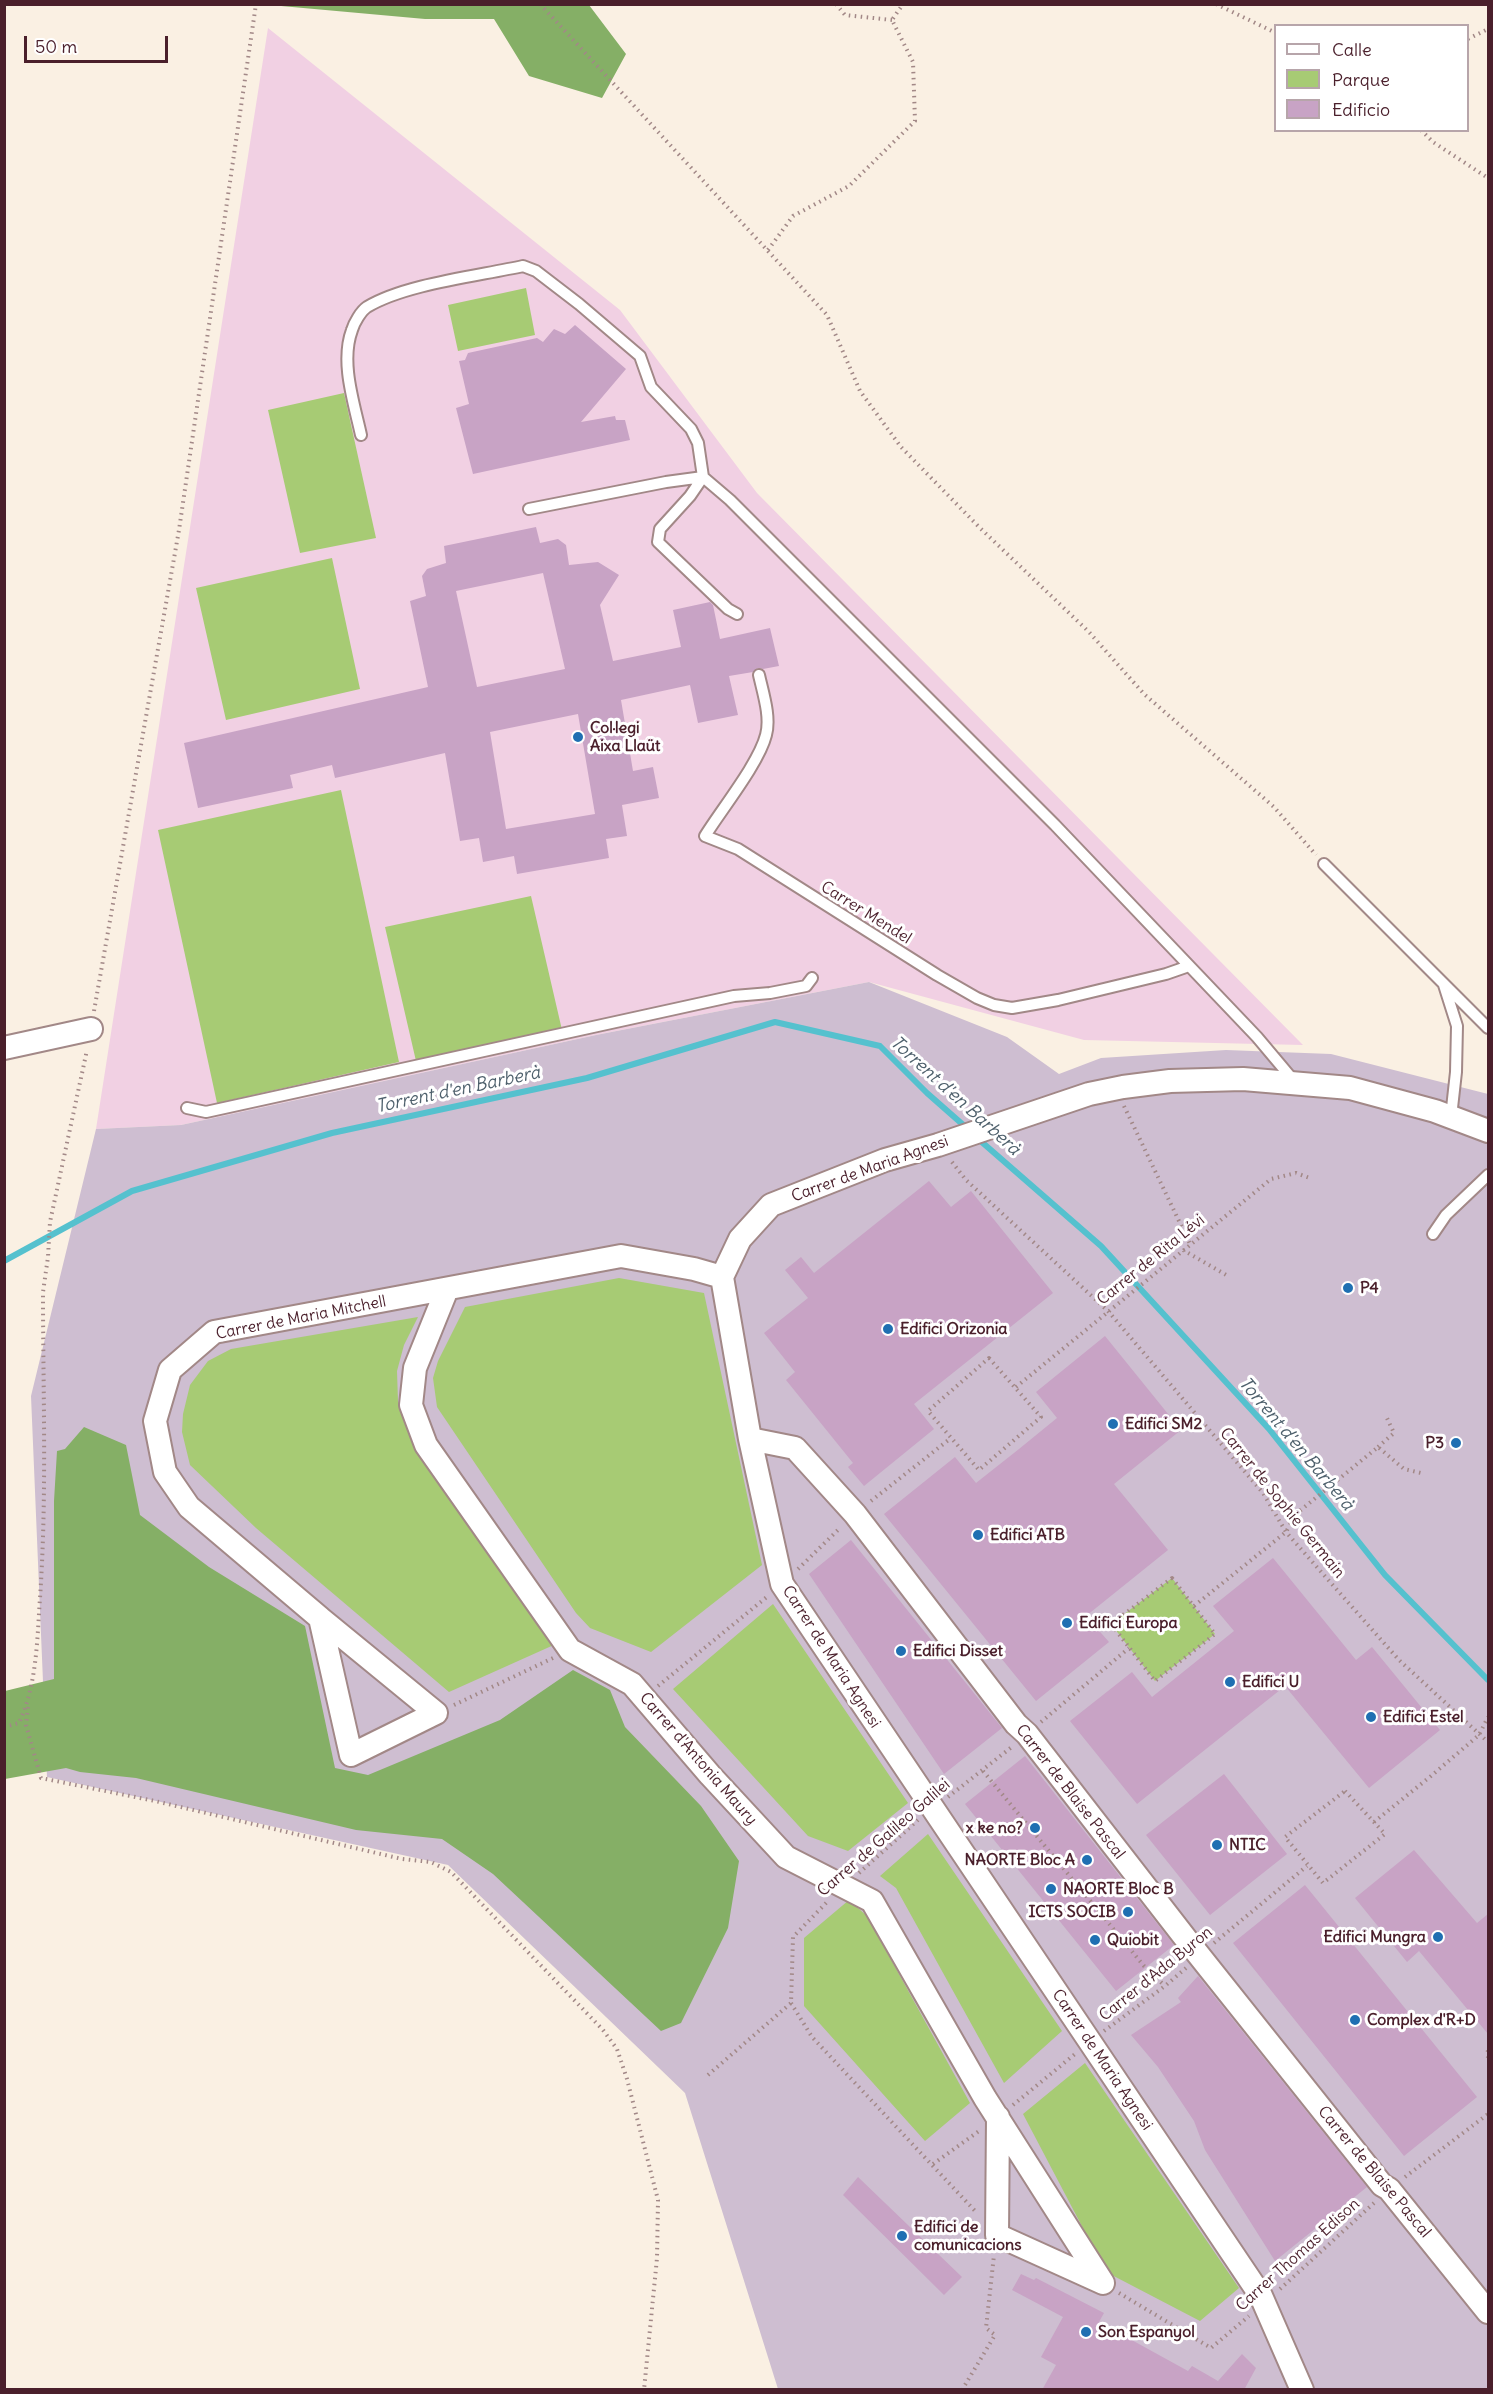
<!DOCTYPE html>
<html>
<head>
<meta charset="utf-8">
<style>
	body { margin:0 }
	#map { position:relative; width:1493px; height:2394px; overflow:hidden; background:#faf0e3; font-family:Delius,sans-serif }
	canvas { display:block }
	.frame { position:absolute; inset:0; border:6px solid #4a1f2b; pointer-events:none }
	.legend { position:absolute; left:1274px; top:24px; width:195px; height:108px; box-sizing:border-box; background:#fff; border:2px solid #b7a5aa; margin:0; padding:8px 10px; list-style:none; font-size:18px; color:#4a1f2b }
	.legend li { display:flex; align-items:center; gap:12px; height:30px }
	.legend b { width:30px; border:2px solid #b7a5aa }
	.scale { position:absolute; left:24px; top:36px; width:144px; height:27px; box-sizing:border-box; border:3px solid #4a1f2b; border-top:0; padding-left:8px; font-size:18px; line-height:21px; white-space:nowrap; color:#4a1f2b; -webkit-text-stroke:4px #fff; paint-order:stroke }
</style>
</head>
<body>
<div id="map">
<canvas width="1493" height="2394"></canvas>
<div class="frame"></div>
<ul class="legend">
<li><b style="height:8px;background:#fff"></b>Calle</li>
<li><b style="height:16px;background:#a7cb74"></b>Parque</li>
<li><b style="height:16px;background:#c8a3c5"></b>Edificio</li>
</ul>
<div class="scale">50 m</div>
</div>
<script>
const c = document.querySelector('canvas').getContext('2d');
c.lineJoin = 'round';
function fill(path, color) { c.fillStyle = color; c.fill(path, 'evenodd'); }
function strokePath(path, color, width, dash) { c.strokeStyle = color; c.lineWidth = width; c.lineCap = dash ? 'butt' : 'round'; c.setLineDash(dash || []); c.stroke(path); }
function write(font, color, halo, rows, align = 'center') {
  c.font = font + ' Delius,sans-serif'; c.lineWidth = 6; c.setLineDash([]); c.textBaseline = 'middle'; c.strokeStyle = halo; c.fillStyle = color; for (const [text, x, y, turn = 0] of rows) {
    c.save(); c.translate(x, y); c.rotate((+turn || 0) * Math.PI / 180); c.textAlign = isNaN(turn) ? turn : align; if (halo) c.strokeText(text, 0, 0); c.fillText(text, 0, 0); c.restore();
  }
}
fill(new Path2D(`
	M 268,28 L 620,310 L 757,493 L 1303,1045 L 1084,1040 L 869,982 L 596,1035 L 181,1125 L 96,1129 Z`), '#f1d0e3');
fill(new Path2D(`
	M 869,982 L 1007,1037 L 1059,1074 L 1101,1058 L 1226,1050 L 1331,1054 L 1488,1094 L 1488,2389 L 778,2389 L 685,2093 L 448,1865 L 47,1777 L 31,1396 L 96,1129 L 181,1125 L 596,1035 Z`), '#cebed1');
fill(new Path2D(`
	M 526,288 L 535,335 L 458,351 L 448,305 Z
	M 344,393 L 376,538 L 300,553 L 268,410 Z
	M 332,558 L 360,689 L 226,720 L 196,588 Z
	M 341,790 L 399,1062 L 217,1103 L 158,830 Z
	M 531,896 L 562,1030 L 416,1061 L 385,927 Z
	M 619,1278 L 704,1293 L 762,1565 L 651,1652 L 590,1628 L 576,1613 L 437,1407 L 433,1378 L 438,1361 L 465,1307 Z
	M 418,1317 L 404,1345 L 397,1371 L 398,1401 L 416,1445 L 530,1613 L 556,1644 L 449,1692 L 256,1528 L 190,1465 L 182,1432 L 183,1414 L 190,1385 L 208,1361 L 231,1349 Z
	M 1172,1578 L 1215,1634 L 1155,1681 L 1111,1624 Z
	M 773,1604 L 908,1803 L 848,1851 L 808,1836 L 673,1689 Z
	M 928,1834 L 1062,2031 L 1004,2083 L 896,1888 L 880,1876 Z
	M 849,1900 L 867,1916 L 970,2103 L 925,2141 L 804,2006 L 804,1938 Z
	M 1085,2063 L 1239,2288 L 1200,2321 L 1106,2272 L 1023,2114 Z`), '#a7cb74');
fill(new Path2D(`
	M 270,5 L 589,5 L 626,54 L 602,98 L 529,76 L 494,19 L 425,19 Z
	M 84,1427 L 126,1445 L 140,1515 L 209,1567 L 305,1626 L 335,1768 L 368,1775 L 500,1720 L 573,1670 L 610,1690 L 625,1727 L 701,1806 L 739,1861 L 728,1928 L 681,2023 L 661,2031 L 493,1874 L 442,1839 L 356,1830 L 136,1778 L 80,1772 L 66,1768 L 5,1779 L 5,1691 L 54,1679 L 54,1501 L 57,1451 L 65,1449 Z`), '#85af66');
strokePath(new Path2D(`
	M 976,1137 L 1101,1246 L 1269,1429 L 1385,1575 L 1488,1680
	M 4,1261 L 132,1191 L 332,1133 L 587,1078 L 775,1022 L 880,1046 L 927,1093 L 969,1130`), '#55c1ce', 6);
fill(new Path2D(`
	M 575,325 L 626,369 L 581,422 L 615,416 L 616,420 L 625,420 L 630,440 L 473,474 L 456,408 L 469,404 L 459,361 L 465,360 L 468,353 L 537,338 L 543,342 L 554,329 L 565,334 Z
	M 536,527 L 540,543 L 558,539 L 566,545 L 569,565 L 598,562 L 619,575 L 600,605 L 613,661 L 681,647 L 673,610 L 710,602 L 713,605 L 720,639 L 770,628 L 779,666 L 763,669 L 758,668 L 753,672 L 729,676 L 738,715 L 698,723 L 690,685 L 621,700 L 633,771 L 653,767 L 659,798 L 622,805 L 627,836 L 606,839 L 609,858 L 517,874 L 514,856 L 483,862 L 479,838 L 460,841 L 445,753 L 335,778 L 332,765 L 290,775 L 293,788 L 198,808 L 184,743 L 428,687 L 410,601 L 426,596 L 422,576 L 427,569 L 446,563 L 444,546 ZM 543,573 L 565,669 L 477,687 L 456,591 ZM 578,714 L 595,814 L 506,829 L 490,732 Z
	M 929,1181 L 951,1207 L 971,1191 L 1053,1293 L 914,1404 L 934,1429 L 864,1486 L 848,1467 L 853,1463 L 786,1380 L 795,1372 L 764,1333 L 808,1298 L 785,1270 L 801,1257 L 814,1273 Z
	M 1105,1336 L 1181,1430 L 1114,1484 L 1168,1550 L 1086,1616 L 1109,1642 L 1036,1701 L 884,1514 L 955,1457 L 976,1483 L 1019,1449 L 1057,1418 L 1036,1392 Z
	M 851,1540 L 1002,1728 L 944,1774 L 809,1574 Z
	M 1273,1558 L 1356,1660 L 1372,1647 L 1440,1730 L 1369,1788 L 1285,1686 L 1137,1804 L 1070,1721 L 1132,1672 L 1152,1697 L 1234,1631 L 1213,1606 Z
	M 1025,1756 L 1174,1945 L 1116,1991 L 965,1804 Z
	M 1224,1774 L 1287,1854 L 1210,1915 L 1146,1835 Z
	M 1414,1850 L 1477,1923 L 1488,1914 L 1488,2034 L 1419,1951 L 1407,1962 L 1355,1898 Z
	M 1305,1885 L 1477,2097 L 1404,2156 L 1233,1943 Z
	M 1198,1976 L 1367,2187 L 1275,2261 L 1205,2150 L 1194,2121 L 1158,2067 L 1131,2035 L 1181,2002 L 1178,1998 Z
	M 858,2177 L 962,2277 L 944,2295 L 843,2195 Z
	M 1021,2274 L 1034,2280 L 1036,2278 L 1104,2313 L 1099,2322 L 1188,2371 L 1192,2366 L 1218,2381 L 1242,2354 L 1256,2368 L 1244,2390 L 1042,2390 L 1056,2365 L 1041,2357 L 1063,2317 L 1012,2290 Z`), '#c8a3c5');
const service = new Path2D(`
	M 361,435 C 354,403 340,362 352,330 C 354,323 361,311 367,307 C 405,284 478,276 523,266 L 536,271 L 579,304 L 640,356 L 651,387 L 691,429 L 698,443 L 703,477 L 730,500 L 1055,825 L 1257,1037 L 1294,1081
	M 703,477 L 690,496 L 660,529 L 658,542 L 728,609 L 737,614
	M 529,509 L 666,482 L 703,477
	M 759,675 C 763,693 771,717 766,735 C 759,763 721,810 705,836 L 738,849 L 937,975 L 977,998 L 994,1005 L 1012,1008 L 1058,1000 L 1166,974 L 1189,966
	M 1324,864 L 1488,1028
	M 1444,985 L 1457,1026 L 1456,1072 L 1451,1117
	M 187,1108 L 206,1112 L 734,996 L 770,993 L 806,986 L 812,978
	M 1433,1234 L 1446,1215 L 1488,1175`);
const minor = new Path2D(`
	M 4,1048 L 91,1029
	M 447,1289 L 415,1368 L 411,1405 L 426,1445 L 570,1650 L 632,1684 L 710,1775 L 786,1857 L 872,1901 L 985,2098 L 1103,2283 L 997,2235 L 998,2117
	M 750,1439 L 795,1448 L 855,1514 L 1016,1724 L 1027,1734 L 1186,1939 L 1382,2185 L 1389,2189 L 1488,2312
	M 320,1618 L 436,1713 L 351,1755 L 320,1618 L 189,1507 L 165,1472 L 155,1421 L 170,1370 L 214,1332 L 621,1256 L 694,1269 L 722,1277
	M 1302,2390 L 1261,2296 L 782,1584 L 750,1439 L 722,1277 L 740,1239 L 771,1205 L 885,1160 L 938,1145 L 1089,1094 L 1123,1087 L 1170,1081 L 1243,1079 L 1350,1088 L 1435,1111 L 1488,1131`);
strokePath(service, '#a28887', 14);
strokePath(minor, '#a28887', 26);
strokePath(new Path2D(`
	M 540,4 L 827,315 L 860,391 L 901,447 L 979,527 L 1089,632 L 1144,694 L 1274,807 L 1316,855
	M 836,4 L 845,15 L 892,20
	M 1216,4 L 1276,33
	M 1468,39 L 1488,29
	M 1421,130 L 1433,142 L 1488,178
	M 768,250 L 793,216 L 849,186 L 915,121 L 913,62 L 892,20 L 903,4
	M 94,1011 L 179,530 L 256,4
	M 1124,1106 L 1190,1244
	M 952,1162 L 966,1180 L 1108,1311 L 1263,1493 L 1286,1532 L 1399,1660 L 1488,1742
	M 1183,1250 L 1228,1276
	M 989,1358 L 1041,1417 L 979,1470 L 928,1411 Z
	M 1016,1387 L 1271,1179 L 1296,1173 L 1310,1178
	M 1378,1447 L 1394,1433 L 1386,1416
	M 871,1501 L 951,1438
	M 798,1569 L 840,1528
	M 1172,1578 L 1215,1634 L 1155,1681 L 1111,1624 Z
	M 1194,1606 L 1286,1532 L 1296,1514 L 1378,1447 L 1404,1469 L 1421,1473
	M 658,1686 L 768,1596
	M 454,1705 L 553,1658
	M 28,1707 L 26,1725 L 41,1778 L 155,1801 L 402,1859 L 431,1862 L 451,1872 L 603,2030 L 617,2049 L 627,2079 L 658,2200 L 657,2258 L 644,2390
	M 1041,1722 L 1129,1648
	M 4,1727 L 19,1723 C 37,1684 37,1641 40,1598 C 47,1496 43,1394 43,1292 L 48,1257 L 50,1222 L 87,1050
	M 983,1771 L 1144,1966 L 1165,1986
	M 1345,1791 L 1385,1834 L 1323,1883 L 1285,1837 Z
	M 948,1797 L 1013,1746
	M 1374,1822 L 1431,1776 L 1479,1735 L 1488,1717
	M 859,1873 L 918,1820
	M 1214,1943 L 1307,1866
	M 791,2003 L 812,2037 L 977,2213
	M 1104,2031 L 1165,1986 L 1186,1968
	M 1488,2051 L 1486,2054 L 1488,2057
	M 708,2075 L 791,2003 L 793,1937 L 829,1900
	M 1013,2105 L 1075,2054
	M 933,2164 L 979,2131
	M 1405,2177 L 1488,2114
	M 1280,2289 L 1374,2203
	M 1119,2293 L 1211,2348 L 1249,2316
	M 962,2390 L 995,2335 L 986,2328 L 994,2255`), '#a28887', 4, [1.5, 4.5]);
strokePath(service, '#fff', 10);
strokePath(minor, '#fff', 22);
for (const [x, y, r, color] of [
	[578,737,6,"#1f6fb2"],
	[1348,1288,6,"#1f6fb2"],
	[888,1329,6,"#1f6fb2"],
	[1113,1424,6,"#1f6fb2"],
	[1456,1443,6,"#1f6fb2"],
	[978,1535,6,"#1f6fb2"],
	[1067,1623,6,"#1f6fb2"],
	[901,1651,6,"#1f6fb2"],
	[1230,1682,6,"#1f6fb2"],
	[1371,1717,6,"#1f6fb2"],
	[1035,1828,6,"#1f6fb2"],
	[1217,1845,6,"#1f6fb2"],
	[1087,1860,6,"#1f6fb2"],
	[1051,1889,6,"#1f6fb2"],
	[1128,1912,6,"#1f6fb2"],
	[1438,1937,6,"#1f6fb2"],
	[1095,1940,6,"#1f6fb2"],
	[1355,2020,6,"#1f6fb2"],
	[902,2236,6,"#1f6fb2"],
	[1086,2332,6,"#1f6fb2"]
]) { const dot = new Path2D(); dot.arc(x, y, r, 0, 2 * Math.PI); c.fillStyle = color; c.fill(dot); strokePath(dot, '#fff', 2); }
write('bold 16px', '#4a1f2b', '#fff', [
	["Col·legi",590,728],
	["Aixa Llaüt",590,746],
	["P4",1360,1288],
	["Edifici Orizonia",900,1329],
	["Edifici SM2",1125,1424],
	["P3",1444,1443,"right"],
	["Edifici ATB",990,1535],
	["Edifici Europa",1079,1623],
	["Edifici Disset",913,1651],
	["Edifici U",1242,1682],
	["Edifici Estel",1383,1717],
	["x ke no?",1023,1828,"right"],
	["NTIC",1229,1845],
	["NAORTE Bloc A",1075,1860,"right"],
	["NAORTE Bloc B",1063,1889],
	["ICTS SOCIB",1116,1912,"right"],
	["Edifici Mungra",1426,1937,"right"],
	["Quiobit",1107,1940],
	["Complex d'R+D",1367,2020],
	["Edifici de",914,2227],
	["comunicacions",914,2245],
	["Son Espanyol",1098,2332]
], 'left');
write('16px', '#4a1f2b', '#fff', [
	["Carrer Mendel",866,913,32],
	["Carrer de Maria Agnesi",870,1169,-20],
	["Carrer de Rita Lévi",1151,1260,-39],
	["Carrer de Maria Mitchell",301,1318,-11],
	["Carrer de Sophie Germain",1282,1503,51],
	["Carrer de Maria Agnesi",831,1657,57],
	["Carrer d'Antonia Maury",698,1759,49],
	["Carrer de Blaise Pascal",1070,1792,52],
	["Carrer de Galileo Galilei",884,1838,-41],
	["Carrer d'Ada Byron",1156,1974,-39],
	["Carrer de Maria Agnesi",1102,2060,56],
	["Carrer de Blaise Pascal",1374,2172,50],
	["Carrer Thomas Edison",1298,2255,-42]
]);
write('italic 18px', '#4e606c', '#fff', [
	["Torrent d'en Barberà",458,1090,-12],
	["Torrent d'en Barberà",955,1096,42],
	["Torrent d'en Barberà",1296,1444,50]
]);
</script>
</body>
</html>
